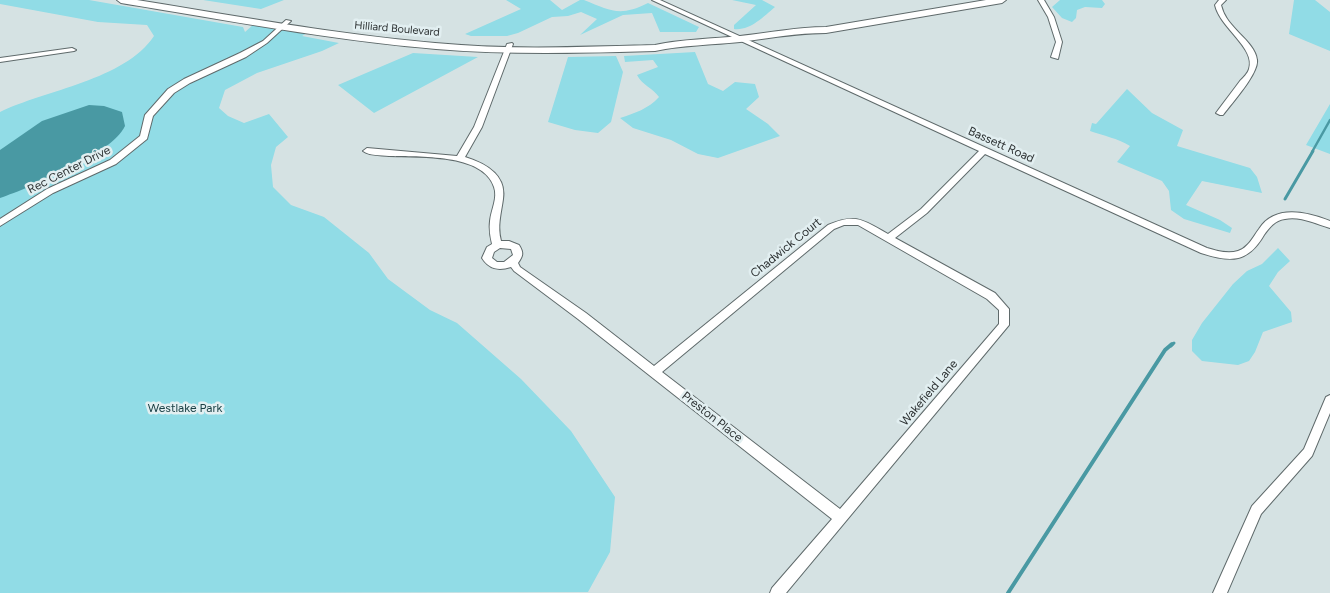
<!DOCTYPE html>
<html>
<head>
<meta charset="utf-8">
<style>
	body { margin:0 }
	canvas { display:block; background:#d5e2e3 }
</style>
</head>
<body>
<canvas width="1330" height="593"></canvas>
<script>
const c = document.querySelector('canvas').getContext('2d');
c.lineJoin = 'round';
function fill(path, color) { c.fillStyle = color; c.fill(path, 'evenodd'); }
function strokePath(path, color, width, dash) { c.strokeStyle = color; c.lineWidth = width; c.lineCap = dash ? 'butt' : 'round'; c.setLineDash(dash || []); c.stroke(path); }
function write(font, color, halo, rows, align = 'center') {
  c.font = font + ' Figtree,sans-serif'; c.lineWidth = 5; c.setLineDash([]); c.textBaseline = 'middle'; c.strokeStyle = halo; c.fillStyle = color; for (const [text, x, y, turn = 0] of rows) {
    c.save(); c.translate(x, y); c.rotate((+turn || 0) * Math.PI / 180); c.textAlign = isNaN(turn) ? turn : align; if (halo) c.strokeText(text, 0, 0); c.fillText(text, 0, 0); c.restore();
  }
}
fill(new Path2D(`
	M 0,0 L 89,0 L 243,27 L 245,32 L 254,24 L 307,33 L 302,36 L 339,43 L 322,51 L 257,73 L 225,90 L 219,108 L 228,116 L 244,123 L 269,114 L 288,137 L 276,147 L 271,165 L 273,187 L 291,205 L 324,217 L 369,253 L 388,279 L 430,310 L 457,323 L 521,379 L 571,431 L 615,497 L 610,552 L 588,592 L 0,593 L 0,112 C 45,90 125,80 154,36 L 147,25 L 98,22 L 0,4 Z
	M 203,0 L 284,0 L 261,9 Z
	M 506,0 L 550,0 L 562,10 L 580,0 L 584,0 C 611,11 620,17 648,3 L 699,27 L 696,32 L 660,32 L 652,13 L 623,15 L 580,35 L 597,19 L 581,12 L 568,16 L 552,17 L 518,33 L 507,36 L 471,36 L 465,34 L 521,9 Z
	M 732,0 L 762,0 L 775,7 C 763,17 750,31 734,29 L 734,25 L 756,5 Z
	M 1060,0 L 1102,0 L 1105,4 L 1102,8 L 1085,7 L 1077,10 L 1076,18 L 1072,22 L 1062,18 L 1052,7 Z
	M 1294,0 L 1315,0 L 1330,12 L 1330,51 L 1289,34 Z
	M 695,52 L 708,84 L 723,91 L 735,82 L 755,84 L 759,97 L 746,109 L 768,124 L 780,136 L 718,158 L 698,154 L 671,140 L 633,128 L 620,118 C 635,113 648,109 659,97 C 653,88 642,85 637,75 L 658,67 L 653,60 L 625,62 L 624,56 Z
	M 413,53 L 478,57 L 374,113 L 338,85 Z
	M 616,56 L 623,72 L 611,122 L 598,133 L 575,130 L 548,122 L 568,57 Z
	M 1127,89 L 1152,113 L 1183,130 L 1177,146 L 1250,168 L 1257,177 L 1262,193 L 1202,181 L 1186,205 L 1220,220 L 1232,228 L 1230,233 L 1184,219 L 1171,210 L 1169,191 L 1162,181 L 1117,162 L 1130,146 C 1117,138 1104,136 1090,131 L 1092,123 L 1096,124 Z
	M 1330,104 L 1330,154 L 1306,145 Z
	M 1278,248 L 1290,261 L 1278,272 L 1269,286 L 1291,312 L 1292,322 L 1263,332 L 1255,352 L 1249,361 L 1238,365 L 1202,361 L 1192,351 L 1192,340 L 1202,323 L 1233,284 L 1247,271 L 1262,264 Z`), '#91dce6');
fill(new Path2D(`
	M 89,105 L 104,106 L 122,112 L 125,126 C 111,155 31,187 0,198 L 0,150 L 42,121 Z`), '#4999a3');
strokePath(new Path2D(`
	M 1312,152 L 1330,120`), '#4999a3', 2.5);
strokePath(new Path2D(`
	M 1285,199 L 1313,151
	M 1171,346 L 1174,343`), '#4999a3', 3);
strokePath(new Path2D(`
	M 1008,593 L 1165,350 L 1172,344`), '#4999a3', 4);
const minor = new Path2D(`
	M 652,0 L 660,0 L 1207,248 C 1217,251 1228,254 1238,251 C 1248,248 1253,237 1259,229 C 1275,204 1307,212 1330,221 L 1330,228 C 1315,224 1301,216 1285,219 C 1275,220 1269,228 1264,235 C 1247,264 1230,262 1201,253 L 985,154 L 927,213 L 895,238 L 995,293 L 1009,309 L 1009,325 L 786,593 L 770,593 L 772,588 L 832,519 L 578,319 L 514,271 L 511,267 C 498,271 489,269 482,258 L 487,247 L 492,244 C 490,236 489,229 490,221 C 491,210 498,198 494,187 C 483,153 418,157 389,156 C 381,155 369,156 363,151 L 367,148 L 457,156 L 474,127 L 507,44 L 512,43 L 513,44 L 482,127 L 465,157 C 484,163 507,174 503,199 C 501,214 497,226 501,241 L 509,241 L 519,245 C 524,253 523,256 518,263 L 520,267 L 586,313 L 654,366 L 828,225 C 856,213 863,220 888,234 L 921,209 L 979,151 ZM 844,225 L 858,225 L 987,299 L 999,310 L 999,324 L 840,509 L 662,372 L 834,229 ZM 500,248 L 511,249 L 513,255 L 504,262 L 497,262 L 492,258 L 494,252 Z
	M 1038,0 L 1044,0 L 1054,17 L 1062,42 L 1058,59 L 1051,57 L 1056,42 L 1048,17 Z
	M 1219,0 L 1226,0 L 1221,5 C 1224,18 1232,25 1240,34 C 1247,41 1256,50 1257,60 C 1259,73 1232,103 1223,115 L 1220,115 L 1216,113 C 1224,102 1232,92 1240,81 C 1243,78 1248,73 1249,69 C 1256,48 1220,28 1215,5 Z
	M 286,20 L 291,21 L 267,43 L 246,57 L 190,83 L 174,93 L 153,116 L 147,139 L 116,164 L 53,193 L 0,226 L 0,219 L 47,189 L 110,160 L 140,136 L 145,115 L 168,89 L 184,79 L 240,53 L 263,41 Z
	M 72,48 L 76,50 L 74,51 L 0,62 L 0,58 Z
	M 1330,395 L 1330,413 L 1312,456 L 1261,514 L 1227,593 L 1213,593 L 1252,506 L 1304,449 L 1326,397 Z`);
const secondary = new Path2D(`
	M 117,0 L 137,0 C 236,16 335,34 435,43 C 508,50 581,47 655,45 C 683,39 712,39 740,36 C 769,33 797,27 826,27 L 986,0 L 1006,0 L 1002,3 L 826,33 C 797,33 769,38 740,42 C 712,45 683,45 655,51 C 582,53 509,55 436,49 C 330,40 225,20 121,3 Z`);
strokePath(minor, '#5f6a6b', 2);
strokePath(secondary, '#5f6a6b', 2);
fill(minor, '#fff');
fill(secondary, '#fff');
write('11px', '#2d3233', '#e2eff1', [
	["Hilliard Boulevard",397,29,5]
]);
write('12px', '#2d3233', '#e2eff1', [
	["Bassett Road",1001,145,24],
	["Rec Center Drive",69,170,-27],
	["Chadwick Court",786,248,-39],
	["Wakefield Lane",929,393,-50],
	["Preston Place",712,417,38]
]);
write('12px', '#1a4045', '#e2eff1', [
	["Westlake Park",185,408]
]);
</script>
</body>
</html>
